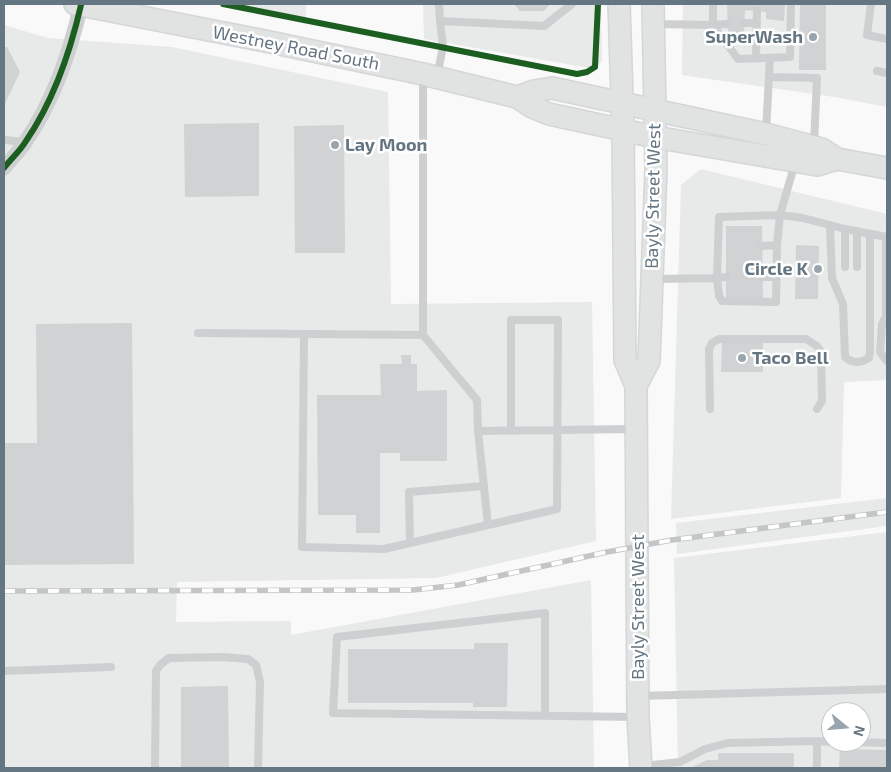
<!DOCTYPE html>
<html>
<head>
<meta charset="utf-8">
<style>
	body { margin:0 }
	#map { position:relative; width:891px; height:772px; overflow:hidden; background:#f9f9f9; font-family:"Exo 2",sans-serif }
	canvas { display:block }
	.frame { position:absolute; inset:0; border:5px solid #657683; pointer-events:none }
	.north { position:absolute; left:821px; top:702px; width:50px; height:50px; box-sizing:border-box; background:#fff; border:1px solid #c1c8cd; border-radius:50%; rotate:107deg; font-size:14px; font-weight:700; line-height:20px; text-align:center; color:#657683 }
	.north::after { content:''; display:block; margin:auto; width:18px; height:22px; background:#99a4ac; clip-path:polygon(50% 0,100% 100%,50% 72%,0 100%) }
</style>
</head>
<body>
<div id="map">
<canvas width="891" height="772"></canvas>
<div class="frame"></div>
<div class="north">N</div>
</div>
<script>
const c = document.querySelector('canvas').getContext('2d');
c.lineJoin = 'round';
function fill(path, color) { c.fillStyle = color; c.fill(path, 'evenodd'); }
function strokePath(path, color, width, dash) { c.strokeStyle = color; c.lineWidth = width; c.lineCap = dash ? 'butt' : 'round'; c.setLineDash(dash || []); c.stroke(path); }
function write(font, color, halo, rows, align = 'center') {
  c.font = font + ' "Exo 2",sans-serif'; c.lineWidth = 5; c.setLineDash([]); c.textBaseline = 'middle'; c.strokeStyle = halo; c.fillStyle = color; for (const [text, x, y, turn = 0] of rows) {
    c.save(); c.translate(x, y); c.rotate((+turn || 0) * Math.PI / 180); c.textAlign = isNaN(turn) ? turn : align; if (halo) c.strokeText(text, 0, 0); c.fillText(text, 0, 0); c.restore();
  }
}
fill(new Path2D(`
	M 227,4 L 306,4 L 306,24 Z
	M 423,4 L 601,4 L 602,61 L 595,69 L 424,39 Z
	M 683,4 L 887,4 L 887,107 L 834,97 L 682,75 Z
	M 4,25 L 48,38 L 172,47 L 388,92 L 391,304 L 592,302 L 596,541 L 436,578 L 177,582 L 176,622 L 291,621 L 291,635 L 591,580 L 594,768 L 4,768 Z
	M 701,169 L 887,214 L 887,380 L 844,382 L 841,498 L 671,519 L 681,185 Z
	M 887,498 L 887,526 L 677,554 L 676,523 Z
	M 887,532 L 887,768 L 678,768 L 674,558 ZM 831,712 L 861,712 L 861,742 L 831,742 Z`), '#e8e9e9');
fill(new Path2D(`
	M 514,4 L 550,4 L 544,11 L 520,11 Z
	M 727,4 L 785,4 L 784,21 L 766,19 L 766,12 L 745,10 L 744,34 L 737,39 L 731,38 L 728,33 Z
	M 800,4 L 826,4 L 826,70 L 799,70 Z
	M 4,47 L 7,47 L 20,72 L 4,106 Z
	M 259,123 L 259,196 L 185,197 L 184,124 Z
	M 344,125 L 345,253 L 295,253 L 294,126 Z
	M 726,226 L 762,226 L 763,299 L 726,299 Z
	M 796,245 L 819,246 L 818,299 L 795,299 Z
	M 132,323 L 134,564 L 4,565 L 4,443 L 37,443 L 36,324 Z
	M 722,343 L 763,343 L 763,372 L 721,372 Z
	M 401,355 L 411,355 L 411,364 L 417,364 L 417,391 L 447,390 L 447,461 L 400,461 L 400,453 L 380,453 L 380,533 L 356,533 L 356,515 L 318,515 L 317,395 L 381,395 L 380,364 L 402,364 Z
	M 474,643 L 508,643 L 507,707 L 473,707 L 473,703 L 348,703 L 348,649 L 474,649 Z
	M 228,686 L 229,768 L 181,768 L 181,687 Z
	M 840,749 L 887,750 L 887,768 L 839,768 Z
	M 718,753 L 794,753 L 794,768 L 690,768 L 707,760 L 718,760 Z`), '#d0d2d3');
const secondary = new Path2D(`
	M 75,4 L 265,41 L 423,74 L 517,97 L 532,107 L 549,114 L 655,137 L 817,165 L 837,159
	M 619,4 L 623,129 L 625,360 L 636,386 L 638,717 L 641,768
	M 517,97 L 534,91 L 552,88 L 766,134 L 822,149 L 837,159 L 887,168
	M 636,386 L 649,361 L 656,169 L 653,4`);
strokePath(secondary, '#d5d6d7', 24);
strokePath(new Path2D(`
	M 439,4 L 440,21
	M 871,4 L 867,35 L 887,39
	M 744,23 L 757,23
	M 654,24 L 713,25 L 713,4
	M 713,25 L 738,59 L 790,57 L 791,4
	M 713,25 L 727,24
	M 756,58 L 757,11
	M 877,71 L 887,73
	M 423,76 L 423,335 L 477,400 L 478,431 L 635,429
	M 437,76 L 443,47 L 440,21 L 544,26 L 572,4
	M 769,77 L 817,78 L 814,144
	M 766,132 L 770,58
	M 4,140 L 26,142
	M 830,226 L 832,278 L 843,304 L 845,357 C 853,364 860,363 869,358 L 870,352 L 870,234
	M 886,237 L 886,316 L 882,324 L 880,352 L 887,361
	M 762,246 L 777,245
	M 845,267 L 845,229
	M 857,267 L 857,231
	M 726,277 L 717,278 L 719,296 L 722,301 L 776,302 L 777,245 L 780,215 L 795,163
	M 762,277 L 776,277
	M 654,279 L 717,278 L 719,217 L 780,215 L 803,218 L 845,229 L 887,237
	M 198,333 L 423,335
	M 304,334 L 302,547 L 384,549 L 557,509 L 558,320 L 511,320 L 511,431
	M 710,409 L 709,349 L 712,343 L 719,339 L 806,339 L 817,346 L 821,352 L 822,401 L 817,409
	M 478,431 L 488,525
	M 410,543 L 409,492 L 484,486
	M 4,671 L 111,667
	M 640,696 L 887,689
	M 545,716 L 545,613 L 337,637 L 333,713 L 636,717
	M 817,741 L 831,742
	M 849,742 L 887,743
	M 643,766 L 680,762 L 705,749 L 728,743 L 817,741 L 817,768
	M 155,768 L 156,671 L 160,665 L 169,658 L 221,657 L 248,659 L 256,665 L 260,682 L 258,768`), '#cecfd0', 8);
strokePath(new Path2D(`
	M 4,168 C 11,159 20,151 26,141 C 54,100 70,53 81,5`), '#cecfd0', 15);
strokePath(secondary, '#e1e2e2', 21);
const rail = new Path2D(`
	M 4,591 L 413,590 L 458,585 L 607,552 L 672,540 L 887,512`);
strokePath(rail, '#c3c5c6', 5.5);
strokePath(rail, '#fff', 4, [11]);
strokePath(new Path2D(`
	M 223,4 L 577,74 L 587,72 L 595,67 L 598,4
	M 4,168 C 11,159 20,151 26,141 C 54,100 70,53 81,5`), '#1b5e20', 6);
for (const [x, y, r, color] of [
	[813,37,5,"#99a4ac"],
	[335,145,5,"#99a4ac"],
	[818,269,5,"#99a4ac"],
	[742,358,5,"#99a4ac"]
]) { const dot = new Path2D(); dot.arc(x, y, r, 0, 2 * Math.PI); c.fillStyle = color; c.fill(dot); strokePath(dot, '#fff', 2); }
write('bold 18px', '#657683', '#fff', [
	["SuperWash",803,37],
	["Lay Moon",345,145,"left"],
	["Circle K",808,269],
	["Taco Bell",752,358,"left"]
], 'right');
write('18px', '#657683', '#fff', [
	["Westney Road South",296,48,11],
	["Bayly Street West",653,196,-89],
	["Bayly Street West",638,607,-90]
]);
</script>
</body>
</html>
